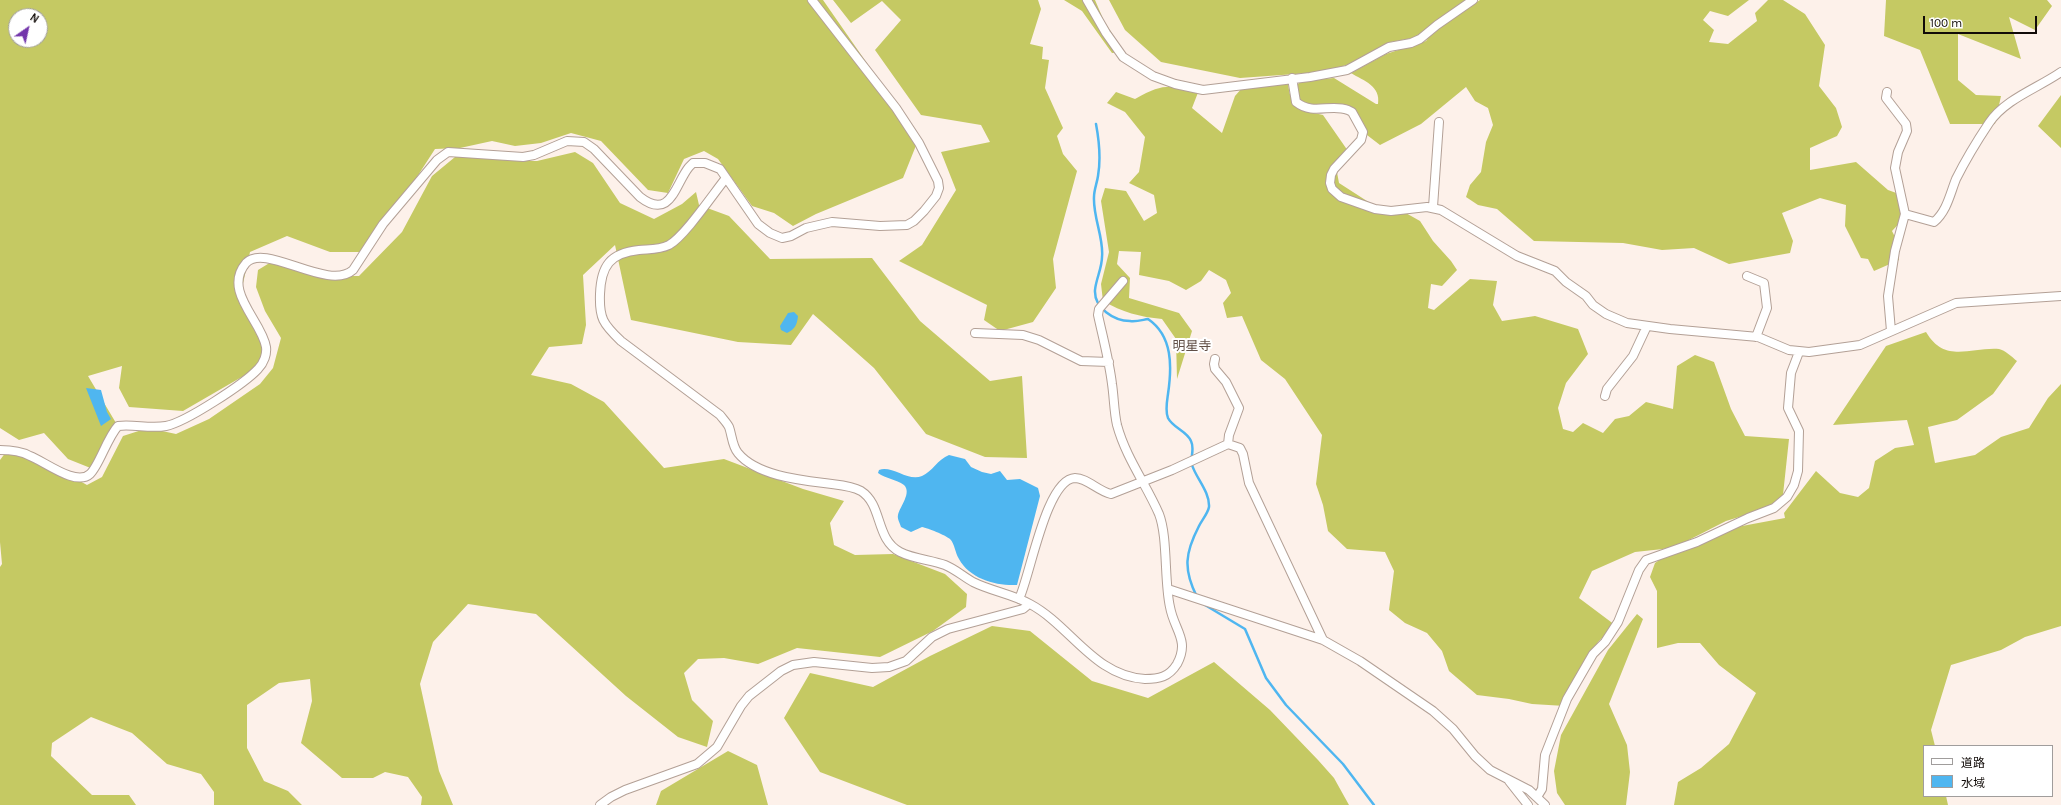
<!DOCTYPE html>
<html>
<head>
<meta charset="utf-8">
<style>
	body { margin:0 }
	#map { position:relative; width:2061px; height:805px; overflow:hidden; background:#fdf1ea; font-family:Karla,"Noto Sans JP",sans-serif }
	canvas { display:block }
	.legend { position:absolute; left:1923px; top:745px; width:130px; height:52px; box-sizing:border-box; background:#fff; border:1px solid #a09d9c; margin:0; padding:5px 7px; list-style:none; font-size:12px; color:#110b08 }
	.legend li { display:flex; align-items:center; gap:8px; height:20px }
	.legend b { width:20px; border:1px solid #a09d9c }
	.north { position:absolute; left:8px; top:8px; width:40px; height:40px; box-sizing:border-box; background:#fff; border:1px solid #a09d9c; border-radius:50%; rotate:34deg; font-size:11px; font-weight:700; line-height:16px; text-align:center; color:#110b08 }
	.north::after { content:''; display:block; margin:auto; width:14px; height:18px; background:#7336ab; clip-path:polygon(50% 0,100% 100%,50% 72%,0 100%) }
	.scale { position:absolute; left:1923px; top:16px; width:114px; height:18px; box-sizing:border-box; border:2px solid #110b08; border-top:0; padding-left:5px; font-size:12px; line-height:14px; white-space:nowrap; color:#110b08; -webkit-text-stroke:3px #fff; paint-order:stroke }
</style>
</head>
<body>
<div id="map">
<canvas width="2061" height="805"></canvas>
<ul class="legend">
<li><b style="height:5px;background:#fff"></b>道路</li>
<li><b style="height:11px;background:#4fb6f0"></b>水域</li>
</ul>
<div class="north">N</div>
<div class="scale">100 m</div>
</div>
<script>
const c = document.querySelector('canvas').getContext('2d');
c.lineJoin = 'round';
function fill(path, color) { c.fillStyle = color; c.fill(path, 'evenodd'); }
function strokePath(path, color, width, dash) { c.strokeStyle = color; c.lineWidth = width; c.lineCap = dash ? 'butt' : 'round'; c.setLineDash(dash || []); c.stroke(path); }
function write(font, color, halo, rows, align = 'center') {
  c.font = font + ' Karla,"Noto Sans JP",sans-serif'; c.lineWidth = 4; c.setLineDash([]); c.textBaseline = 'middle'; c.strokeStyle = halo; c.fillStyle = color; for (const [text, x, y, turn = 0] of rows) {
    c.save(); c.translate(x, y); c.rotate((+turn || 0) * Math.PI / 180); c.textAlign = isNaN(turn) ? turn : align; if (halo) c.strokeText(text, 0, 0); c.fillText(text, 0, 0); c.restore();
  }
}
fill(new Path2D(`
	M 0,0 L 823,0 L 919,138 L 903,178 L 816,214 L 793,226 L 774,213 L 752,206 L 718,159 L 704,151 L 684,159 L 668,193 L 648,190 L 601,141 L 571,133 L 541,143 L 515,146 L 492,141 L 460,148 L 435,149 L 393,214 L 365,252 L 330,252 L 287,236 L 250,252 L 242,288 L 267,346 L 259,367 L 183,411 L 129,407 L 119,388 L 122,366 L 88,376 L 116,423 L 93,469 L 68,459 L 44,433 L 19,440 L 0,428 ZM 16,16 L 40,16 L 40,40 L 16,40 Z
	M 833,0 L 1038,0 L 1041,9 L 1030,44 L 1043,47 L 1042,59 L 1049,60 L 1045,88 L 1063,128 L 1057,136 L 1063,154 L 1077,171 L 1053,259 L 1056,288 L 1033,322 L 1000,331 L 984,320 L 987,305 L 899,261 L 922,245 L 956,190 L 941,152 L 990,142 L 981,125 L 921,115 L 875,50 L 901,20 L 882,1 L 851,23 Z
	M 1064,0 L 1095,0 L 1104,21 L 1124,52 L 1112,53 L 1082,11 Z
	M 1109,0 L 1466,0 L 1418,37 L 1391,42 L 1353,63 L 1323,72 L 1240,78 L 1161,62 L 1125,30 Z
	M 1480,0 L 1749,0 L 1728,16 L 1710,11 L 1703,20 L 1714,30 L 1709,42 L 1728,44 L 1757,21 L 1755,13 L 1768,0 L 1783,0 L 1805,14 L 1825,45 L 1819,86 L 1836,108 L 1842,127 L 1837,136 L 1810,148 L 1810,170 L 1856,162 L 1888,190 L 1899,194 L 1910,212 L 1892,231 L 1896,239 L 1899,260 L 1874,271 L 1868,259 L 1861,258 L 1845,226 L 1846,205 L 1820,198 L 1782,213 L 1793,241 L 1790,253 L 1729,264 L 1694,248 L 1662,250 L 1623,243 L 1534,241 L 1497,209 L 1478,205 L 1466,197 L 1470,185 L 1481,172 L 1486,142 L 1493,125 L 1488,108 L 1475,101 L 1466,87 L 1421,124 L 1380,145 L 1367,135 L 1355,111 L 1306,106 L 1300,100 L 1297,86 L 1300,81 L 1334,78 L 1376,104 L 1378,104 C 1381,86 1364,81 1351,73 L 1386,54 L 1426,41 L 1433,32 L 1447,21 Z
	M 1886,0 L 2047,0 L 2052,6 L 2035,30 L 2009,17 L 2021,59 L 1958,34 L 1958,80 L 1976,95 L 2001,96 L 1995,124 L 1950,124 L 1920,50 L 1884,36 Z
	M 1288,83 C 1291,110 1299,110 1323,115 L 1348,151 L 1336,167 L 1339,183 L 1384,212 L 1404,212 L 1420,221 L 1433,241 L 1451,261 L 1457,270 L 1442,286 L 1431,284 L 1428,308 L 1434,310 L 1470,279 L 1497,281 L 1493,305 L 1502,321 L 1535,316 L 1578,329 L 1588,354 L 1566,383 L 1558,408 L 1563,429 L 1573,432 L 1583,423 L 1603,433 L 1615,419 L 1629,416 L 1646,402 L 1673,409 L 1677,366 L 1695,355 L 1714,362 L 1731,409 L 1745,436 L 1789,439 L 1782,504 L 1726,521 L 1681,544 L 1663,549 L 1635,552 L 1592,571 L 1579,598 L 1615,625 L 1598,642 L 1565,706 L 1532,704 L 1509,699 L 1477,695 L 1449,671 L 1442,651 L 1427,633 L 1405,623 L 1389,610 L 1394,571 L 1385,552 L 1347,549 L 1328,531 L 1323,505 L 1316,484 L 1322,435 L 1285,379 L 1261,360 L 1242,316 L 1227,318 L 1223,303 L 1231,293 L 1226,280 L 1209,270 L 1201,281 L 1186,290 L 1169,281 L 1139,275 L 1141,252 L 1119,251 L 1117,264 L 1130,278 L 1129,298 L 1179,313 L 1192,331 L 1177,379 L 1176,339 L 1162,319 C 1140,317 1122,312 1103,301 L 1101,284 L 1109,252 L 1101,201 L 1105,188 L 1126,191 L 1144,221 L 1157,213 L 1154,195 L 1129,183 L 1139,172 L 1145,137 L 1125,112 L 1107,103 L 1116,92 L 1135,99 C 1164,83 1167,86 1199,90 L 1192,108 L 1222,133 L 1235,96 L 1242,88 Z
	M 2061,95 L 2061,148 L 2038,126 Z
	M 575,152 L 593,163 L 620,203 L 654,219 L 682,204 L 696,192 L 699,205 L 729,216 L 770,259 L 872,258 L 920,321 L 990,381 L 1022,376 L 1027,458 L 985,457 L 926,434 L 874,368 L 813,314 L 791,345 L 738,342 L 631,320 L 615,245 L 583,275 L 586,325 L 582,344 L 549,347 L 531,375 L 571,384 L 604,402 L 664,468 L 724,459 L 803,489 L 844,501 L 830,523 L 834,545 L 855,555 L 893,554 L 945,574 L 967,594 L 966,607 L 933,631 L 880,657 L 797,648 L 758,664 L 724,658 L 698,659 L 684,673 L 692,700 L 713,721 L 707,747 L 678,737 L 626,696 L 536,614 L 468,604 L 433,642 L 420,684 L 439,771 L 453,805 L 421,805 L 422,797 L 408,777 L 385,772 L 373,778 L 342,778 L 301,743 L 312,701 L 310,679 L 279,683 L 247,705 L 247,748 L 264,781 L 288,791 L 302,805 L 214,805 L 214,792 L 201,774 L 167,764 L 132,733 L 91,717 L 52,743 L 51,756 L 92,795 L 129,795 L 136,805 L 0,805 L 0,567 L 2,564 L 0,542 L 0,460 L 6,452 L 38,458 L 87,485 L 102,477 L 123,436 L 148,428 L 176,434 L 209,419 L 260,384 L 273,368 L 281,338 L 265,311 L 256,287 L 258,270 L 276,259 L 326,276 L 359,276 L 402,232 L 432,176 L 455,157 L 485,154 L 512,161 L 537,161 Z
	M 1926,332 C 1945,364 1970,347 1999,349 C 2005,350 2012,357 2017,361 L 1993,394 L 1957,420 L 1928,427 L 1935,463 L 1975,455 L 2001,437 L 2029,428 L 2048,398 L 2061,384 L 2061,626 L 2025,637 L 2001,650 L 1951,665 L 1931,730 L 1935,746 L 1924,746 L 1924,796 L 1946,796 L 1948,805 L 1674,805 L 1678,782 L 1701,768 L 1729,744 L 1756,693 L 1719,665 L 1700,643 L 1678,643 L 1657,648 L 1657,591 L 1650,577 L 1655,563 L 1668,554 L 1726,529 L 1785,518 L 1784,513 L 1816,471 L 1840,493 L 1858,497 L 1869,488 L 1875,461 L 1895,448 L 1914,445 L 1907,420 L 1833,425 L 1886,346 Z
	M 1637,614 L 1643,619 L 1609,704 L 1627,745 L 1630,772 L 1626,805 L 1565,805 L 1557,793 L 1554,771 L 1561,735 L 1608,650 Z
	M 992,626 L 1030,631 L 1092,681 L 1148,698 L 1214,662 L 1270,710 L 1318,760 L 1334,778 L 1349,805 L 907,805 L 820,772 L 784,718 L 810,673 L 873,687 L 930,656 Z
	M 728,751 L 757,765 L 768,805 L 656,805 L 661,791 Z`), '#c5c963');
fill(new Path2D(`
	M 794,312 L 798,316 C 797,325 795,329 787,333 L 781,330 L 780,326 L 788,313 Z
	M 86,388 L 101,390 L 107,412 L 111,419 L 101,426 Z
	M 949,455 L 965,459 L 971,467 L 982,472 L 991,474 L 1000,471 L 1007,480 L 1020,479 L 1038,488 L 1040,496 L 1017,585 C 996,586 970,579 959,559 C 955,553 955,544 950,539 C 945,535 928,528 922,527 L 911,532 L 901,527 C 900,523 897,519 898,515 C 900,506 912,493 904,485 C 896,479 886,479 878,473 L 879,470 C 892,465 908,482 922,476 C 932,472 938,459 949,455 Z`), '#4fb6f0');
strokePath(new Path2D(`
	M 1096,124 C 1099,140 1101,159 1098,176 C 1097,183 1094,190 1094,197 C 1093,218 1104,238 1102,257 C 1102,268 1096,279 1095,290 C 1094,308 1114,321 1130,321 C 1136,322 1142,320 1148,319 C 1173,336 1172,367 1168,394 C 1167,401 1165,411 1168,418 C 1173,428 1187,431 1191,441 C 1195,449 1190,457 1192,465 C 1196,478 1210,492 1209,507 C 1208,513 1202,520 1199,526 C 1185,553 1183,569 1197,597
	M 1205,605 L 1245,629 L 1266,678 L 1286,705 L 1343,764 L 1374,805`), '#4fb6f0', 2.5);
const minor = new Path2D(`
	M 1087,0 L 1106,33 L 1123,57 L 1153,76 L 1175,84 L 1203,90 L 1310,77 L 1347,70 L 1389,47 L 1411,43 L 1420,39 L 1437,25 L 1473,0
	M 1292,78 L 1296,102 C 1314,116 1330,103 1348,110 L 1352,112 L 1363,132 L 1361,140 L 1334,169 L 1331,175 L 1330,183 L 1332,189 L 1341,197 L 1375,209 L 1391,211 L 1427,207 L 1441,210 L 1517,256 L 1555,271 L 1566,282 L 1586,296 L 1593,305 L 1606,314 L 1627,323 L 1670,329 L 1758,337 L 1789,350 L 1809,352 L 1860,345 L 1956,303 L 2061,296
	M 1887,92 L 1886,98 L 1906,124 L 1907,131 L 1898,152 L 1895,168 L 1905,214 L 1895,251 L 1888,296 L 1891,331
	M 726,178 C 713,194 685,236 669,245 C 659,250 649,249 639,250 C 610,253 601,266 600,294 C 599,318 603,324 621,341 L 720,415 C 723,419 727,423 729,427 C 732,435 732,446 738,453 C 756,475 798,480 824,483 C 836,485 850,485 861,491 C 883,505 875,539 900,552 C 914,559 931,560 945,565 C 955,569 964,577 973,582 C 991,591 1012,594 1030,604 C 1071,626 1094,676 1145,679 C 1159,679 1169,677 1177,664 C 1190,640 1174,630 1170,607 C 1164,581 1168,537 1159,514 C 1146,484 1126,458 1117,425 C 1114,412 1114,397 1112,384 C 1109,360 1103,338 1098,315 L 1099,309 L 1123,281
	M 1433,207 L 1439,122
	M 1905,214 L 1934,222 C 1947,211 1950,194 1956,179 C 1965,161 1977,141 1989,123 C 2005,99 2038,88 2061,72
	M 1747,276 L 1764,283 L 1767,308 L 1756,337
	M 975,333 L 1023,335 L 1039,340 L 1081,361 L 1109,362
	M 1215,359 L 1214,364 L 1215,369 L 1226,382 L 1239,408 L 1229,435 L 1228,444
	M 1605,396 L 1607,389 L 1633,356 L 1647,326
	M 0,450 C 10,450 21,451 30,456 C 44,461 76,487 90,474 C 99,466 107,438 118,426 C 134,424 150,429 166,426 C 186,422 244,384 258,369 C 264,363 267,354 266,347 C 262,321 222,291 246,263 C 265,242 328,292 353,270 L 383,224 L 437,160 L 448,152 L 523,157 L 534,155 L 567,141 L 584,142 L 594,149 L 640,197 C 671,221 675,184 689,167 L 693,163 L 705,163 L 720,169 L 758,224 L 770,233 L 782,238 L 791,236 L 806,228 L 832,222 L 880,226 L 907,225 L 914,221 L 924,211 L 936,196 L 939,188 L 938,181 L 919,143 L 896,108 L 812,0
	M 1168,589 L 1323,640 L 1360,661 L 1433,711 L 1453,729 L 1475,756 L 1490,770 L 1529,790 L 1545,805
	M 1019,599 C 1030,577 1046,479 1075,478 C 1087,478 1098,491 1111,494 L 1172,470 L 1228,444 L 1240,448 L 1243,454 L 1249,483 L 1323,640
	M 1509,781 L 1528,805
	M 1537,797 L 1542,789 L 1545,755 L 1567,699 L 1593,654 L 1605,642 L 1618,622 L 1639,570 L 1646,560 L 1697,542 L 1748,518 L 1774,508 L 1787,497 L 1794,485 L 1798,471 L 1799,431 L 1788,408 L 1791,373 L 1799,352
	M 600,805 L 611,797 L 625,790 L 697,764 L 717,747 L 741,706 L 749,696 L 781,671 L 793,665 L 814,662 L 872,668 L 889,667 L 906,661 L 932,637 L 948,629 L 1023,609 L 1029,604`);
strokePath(minor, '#b3a096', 10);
strokePath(minor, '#fff', 8);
write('13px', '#615047', '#fff', [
	["明星寺",1192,346]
]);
</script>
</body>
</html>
